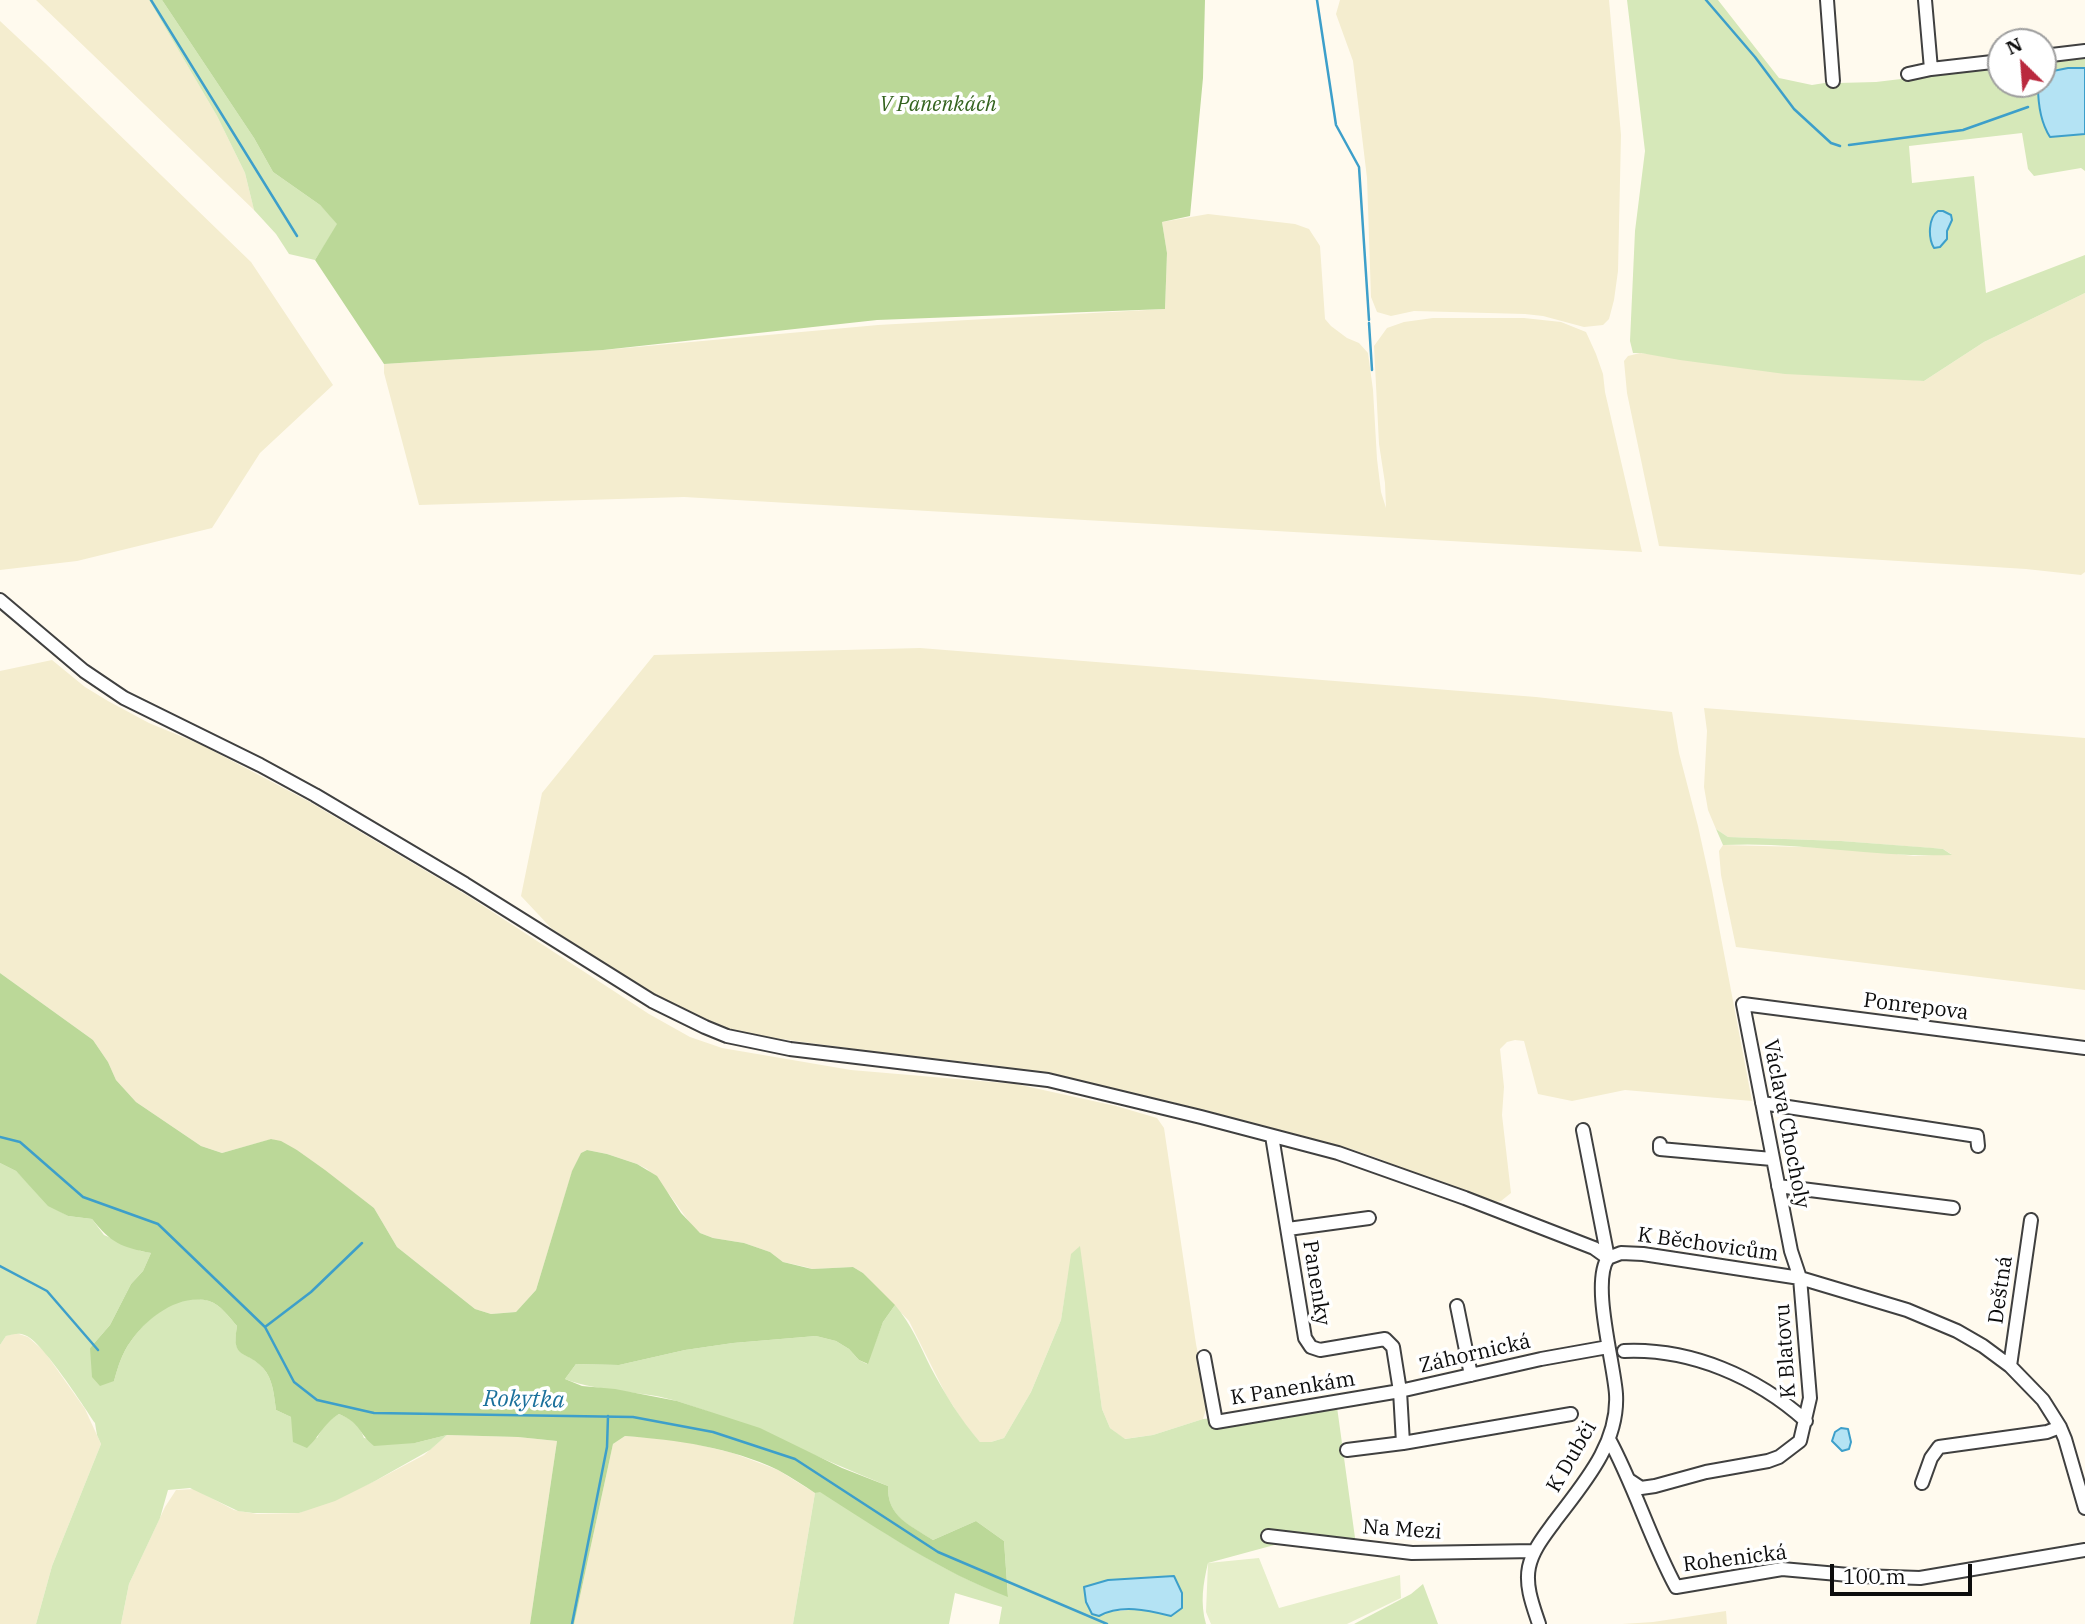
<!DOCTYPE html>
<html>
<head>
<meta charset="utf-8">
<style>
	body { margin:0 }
	#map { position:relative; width:2085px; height:1624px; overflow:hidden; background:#fffaee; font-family:"IBM Plex Serif",serif }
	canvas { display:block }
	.north { position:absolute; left:1987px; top:28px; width:70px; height:70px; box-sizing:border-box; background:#fff; border:2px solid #9e9e9e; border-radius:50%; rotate:335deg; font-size:19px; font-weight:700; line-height:28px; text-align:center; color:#0d0d0d }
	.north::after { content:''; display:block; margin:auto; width:24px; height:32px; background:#ba293e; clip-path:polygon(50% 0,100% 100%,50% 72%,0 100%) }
	.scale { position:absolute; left:1830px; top:1564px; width:142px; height:32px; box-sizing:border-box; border:4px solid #0d0d0d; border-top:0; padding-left:9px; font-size:21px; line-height:24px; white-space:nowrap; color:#0d0d0d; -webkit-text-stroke:5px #fff; paint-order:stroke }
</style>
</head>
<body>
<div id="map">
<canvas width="2085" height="1624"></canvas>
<div class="north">N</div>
<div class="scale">100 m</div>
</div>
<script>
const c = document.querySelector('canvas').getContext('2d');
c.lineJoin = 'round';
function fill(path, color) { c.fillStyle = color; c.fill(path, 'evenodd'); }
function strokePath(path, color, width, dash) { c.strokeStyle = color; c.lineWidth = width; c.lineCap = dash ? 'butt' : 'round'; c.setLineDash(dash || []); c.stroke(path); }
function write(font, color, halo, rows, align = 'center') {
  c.font = font + ' "IBM Plex Serif",serif'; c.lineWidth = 7; c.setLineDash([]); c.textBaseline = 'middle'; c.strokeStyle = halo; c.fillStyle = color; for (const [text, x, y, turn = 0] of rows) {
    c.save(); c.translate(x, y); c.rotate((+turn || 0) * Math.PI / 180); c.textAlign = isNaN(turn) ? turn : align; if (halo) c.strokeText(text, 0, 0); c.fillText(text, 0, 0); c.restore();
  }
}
fill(new Path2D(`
	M 36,0 L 149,0 L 217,116 L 245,173 L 254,210 Z
	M 1340,0 L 1609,0 L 1621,135 L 1618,271 L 1614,300 L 1609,319 L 1603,325 L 1584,327 L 1543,316 L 1525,314 L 1414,311 L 1391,316 L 1377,312 L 1371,297 L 1367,178 L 1353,61 L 1336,14 Z
	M 0,21 L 45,63 L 251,262 L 333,385 L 260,453 L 212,528 L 77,561 L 0,570 Z
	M 1208,214 L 1295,224 L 1309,229 L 1320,246 L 1325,319 L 1331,326 L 1347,338 L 1359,343 L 1368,353 L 1373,390 L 1377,459 L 1381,492 L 1386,508 L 1385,483 L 1379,444 L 1374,346 L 1387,328 L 1404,322 L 1433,318 L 1524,318 L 1561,322 L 1586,332 L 1596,354 L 1603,374 L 1605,392 L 1642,552 L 684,497 L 419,505 L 384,373 L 384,364 L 603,350 L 878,325 L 1165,309 L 1167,253 L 1162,222 Z
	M 2085,293 L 2085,572 L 2081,575 L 2026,569 L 1659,546 L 1627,393 L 1624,361 L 1628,356 L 1640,353 L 1924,381 L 1984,342 Z
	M 920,648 L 1536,697 L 1672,712 L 1679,753 L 1698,826 L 1712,890 L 1752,1101 L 1625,1090 L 1572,1101 L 1538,1094 L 1524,1041 L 1515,1040 L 1507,1042 L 1500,1049 L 1504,1087 L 1502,1115 L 1511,1193 L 1501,1201 L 1495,1202 L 1421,1176 L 1377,1158 L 1351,1149 L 1059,1077 L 985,1064 L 884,1053 L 722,1031 L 678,1011 L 552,929 L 521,896 L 542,793 L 654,655 Z
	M 52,660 L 85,687 L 108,701 L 149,723 L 202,745 L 308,801 L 468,896 L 649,1014 L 690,1037 L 722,1048 L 851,1070 L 1016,1084 L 1116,1106 L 1157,1118 L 1164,1128 L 1196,1344 L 1208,1403 L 1203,1419 L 1153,1435 L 1124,1439 L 1110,1428 L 1102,1409 L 1079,1247 L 1068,1276 L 1061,1320 L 1031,1392 L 1004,1438 L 991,1442 L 980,1442 L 966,1426 L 946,1395 L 909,1321 L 863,1273 L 853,1267 L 812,1269 L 806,1267 L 783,1262 L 770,1252 L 744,1243 L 713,1238 L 700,1233 L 692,1226 L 669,1194 L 647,1169 L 637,1164 L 607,1154 L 587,1150 L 581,1153 L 572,1172 L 536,1290 L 516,1312 L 491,1314 L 475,1309 L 397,1247 L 374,1208 L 297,1150 L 272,1139 L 222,1153 L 201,1146 L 136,1102 L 116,1080 L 108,1062 L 93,1040 L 0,973 L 0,671 Z
	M 1704,708 L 2085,738 L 2085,990 L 1736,947 L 1721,875 L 1719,851 L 1723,845 L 1844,848 L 1914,856 L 1951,854 L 1943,849 L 1841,841 L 1728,837 L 1716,829 L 1708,810 L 1704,787 L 1707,731 Z
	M 16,1333 L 28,1337 L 44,1351 L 85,1409 L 101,1444 L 52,1566 L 36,1624 L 0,1624 L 0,1345 L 6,1336 Z
	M 447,1435 L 518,1437 L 557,1441 L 530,1624 L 121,1624 L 129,1584 L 165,1507 L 176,1490 L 194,1489 L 234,1510 L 257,1514 L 299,1513 L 375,1481 L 424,1455 Z
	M 625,1436 L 679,1440 L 733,1453 L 778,1470 L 815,1493 L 793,1624 L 574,1624 L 613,1444 Z
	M 1726,1611 L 1727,1624 L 1622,1624 L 1653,1622 Z`), '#f4edcf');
fill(new Path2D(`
	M 149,0 L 162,0 L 254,138 L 273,172 L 320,205 L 338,224 L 315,260 L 289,254 L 276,234 L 254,210 L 245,173 L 217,116 Z
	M 1627,0 L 1718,0 L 1779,78 L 1812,85 L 1837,81 L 1838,83 L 1876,82 L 2001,67 L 2001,84 L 2038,84 L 2050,137 L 2085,134 L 2085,171 L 2081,168 L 2034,176 L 2028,169 L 2022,133 L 1909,146 L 1912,183 L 1974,176 L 1986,293 L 2085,255 L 2085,293 L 1984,342 L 1924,381 L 1785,374 L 1680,360 L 1641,353 L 1633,353 L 1630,341 L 1635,231 L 1645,151 Z
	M 2085,57 L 2085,68 L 2068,68 L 2043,73 L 2043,62 Z
	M 1716,829 L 1728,837 L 1841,841 L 1933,848 L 1943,849 L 1952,855 C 1876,858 1800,841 1723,845 Z
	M 0,1163 L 16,1171 L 50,1206 L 68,1216 L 92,1219 L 104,1235 L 141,1251 L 151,1253 L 143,1271 L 131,1284 L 110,1325 L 90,1348 L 114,1381 C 118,1367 122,1353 131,1341 C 148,1317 178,1292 209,1301 C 221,1305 229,1317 237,1326 C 231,1360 247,1349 263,1368 C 273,1379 274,1395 276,1410 L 291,1417 L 317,1438 L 326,1422 L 339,1414 C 352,1419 359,1424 364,1438 L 415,1443 L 447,1435 L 430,1450 L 375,1481 L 335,1501 L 299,1513 L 253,1513 L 238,1511 L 190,1488 L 168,1490 L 160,1518 L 129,1584 L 121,1624 L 36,1624 L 52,1566 L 101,1444 L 97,1435 L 95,1423 C 83,1405 44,1345 27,1336 C 19,1332 14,1334 6,1336 L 0,1345 Z
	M 1080,1246 L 1102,1409 L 1110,1428 L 1125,1439 L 1153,1435 L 1203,1419 L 1337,1407 L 1356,1545 L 1289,1541 L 1208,1563 C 1203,1584 1200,1603 1206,1624 L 999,1624 L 1002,1607 L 955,1593 L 949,1624 L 793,1624 L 815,1493 L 820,1491 C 880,1529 940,1572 1008,1596 L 1004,1541 L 976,1521 L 933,1540 C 909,1525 887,1517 888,1486 C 818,1458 751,1425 680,1402 C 643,1390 601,1393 565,1379 L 576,1364 L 619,1365 L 685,1350 L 733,1343 L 816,1336 L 836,1341 L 849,1349 L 859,1360 L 867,1364 L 883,1322 L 895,1305 C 912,1325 919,1344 931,1368 C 945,1394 960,1419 980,1442 L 991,1442 L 1004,1438 L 1031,1392 L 1061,1320 L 1071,1254 ZM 1182,1593 L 1171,1616 L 1140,1609 L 1107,1612 Z
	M 1423,1584 L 1438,1624 L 1354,1624 L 1411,1594 Z`), '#d6e8b9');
fill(new Path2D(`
	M 162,0 L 1205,0 L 1203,78 L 1190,216 L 1162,222 L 1167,253 L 1165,309 L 877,320 L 603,350 L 384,364 L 315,260 L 337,224 L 320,205 L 273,172 L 254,138 Z
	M 0,973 L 93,1040 L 108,1062 L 116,1080 L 136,1102 L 201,1146 L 222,1153 L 271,1139 L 281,1141 L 297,1150 L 325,1170 L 374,1208 L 397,1247 L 475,1309 L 491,1314 L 516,1312 L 536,1290 L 572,1171 L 581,1153 L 587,1150 L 607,1154 L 637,1164 L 657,1176 L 681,1213 L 700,1233 L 713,1238 L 744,1243 L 770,1252 L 783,1262 L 812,1269 L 853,1267 L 863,1273 L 895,1305 L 883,1322 L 868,1364 L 859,1360 L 849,1349 L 836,1341 L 816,1336 L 733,1343 L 685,1350 L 619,1365 L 576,1364 L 565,1379 L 582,1386 L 615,1389 L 677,1401 L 760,1428 L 842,1468 L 888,1486 C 887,1517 910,1525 933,1540 L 976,1521 L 1004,1541 L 1008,1597 C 941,1572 880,1530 820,1492 L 815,1493 C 803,1485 791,1477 778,1470 C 730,1447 677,1440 625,1436 L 613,1444 L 574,1624 L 530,1624 L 557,1441 L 518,1437 L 447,1435 L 415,1443 L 374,1446 C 358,1433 361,1423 339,1414 C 322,1425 321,1435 307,1448 L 293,1442 L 291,1417 L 276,1410 C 274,1395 273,1379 263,1368 C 246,1349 231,1361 237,1326 C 229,1317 221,1305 209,1301 C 179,1293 147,1318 131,1341 C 122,1353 118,1367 114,1381 L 100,1386 L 92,1377 L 90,1348 L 110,1325 L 131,1284 L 143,1271 L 151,1253 C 121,1247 111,1243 92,1219 L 68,1216 L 48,1206 L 16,1171 L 0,1163 Z`), '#bbd898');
fill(new Path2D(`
	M 1259,1558 L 1279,1608 L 1400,1575 L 1401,1598 L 1347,1624 L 1211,1624 L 1206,1612 L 1208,1563 Z`), '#e6efca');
const water = new Path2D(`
	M 2068,68 L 2085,68 L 2085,134 L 2050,137 C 2041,123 2038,103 2038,86 L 2038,84 L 2043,84 L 2043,73 Z
	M 1938,211 L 1943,211 L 1951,215 L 1952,220 L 1947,231 L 1947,239 L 1940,247 L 1934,248 C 1928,238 1928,218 1938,211 Z
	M 1841,1428 L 1848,1429 L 1851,1442 L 1849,1449 L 1842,1451 L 1832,1441 L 1835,1432 Z
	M 1174,1576 L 1182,1593 L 1182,1608 L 1171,1616 C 1147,1610 1121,1604 1099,1616 L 1092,1614 L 1086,1602 L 1084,1587 L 1108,1580 Z`);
fill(water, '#b4e3f4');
strokePath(water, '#3d9fca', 2);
strokePath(new Path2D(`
	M 151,0 L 297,236
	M 1317,0 L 1336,125 L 1359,167 L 1369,320
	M 1706,0 L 1755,57 L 1794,109 L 1831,143 L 1840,146
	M 1849,145 L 1963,130 L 2028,107
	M 1369,323 L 1372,370
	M 0,1137 L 20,1142 L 83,1197 L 158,1224 L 265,1327 L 294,1382 L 317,1400 L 374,1413 L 633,1417 L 713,1432 L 795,1459 L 938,1552 L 1107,1624
	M 0,1266 L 47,1291 L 98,1350
	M 265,1327 L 311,1292 L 362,1243
	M 572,1624 L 607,1447 L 608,1416`), '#3d9fca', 2.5);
const minor = new Path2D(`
	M 1827,0 L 1833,81
	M 1925,0 L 1931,69
	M 2043,56 L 2085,51
	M 1908,74 L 1931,69 L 2001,61
	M 0,600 L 84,671 L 124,698 L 260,765 L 315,795 L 465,884 L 652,1001 L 705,1027 L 727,1036 L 790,1049 L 1048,1080 L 1201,1117 L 1338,1153 L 1465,1198 L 1594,1248 L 1608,1258
	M 1762,1103 L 1977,1136 L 1978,1146
	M 1583,1130 L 1608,1258
	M 1660,1144 L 1660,1149 L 1772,1159
	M 1778,1186 L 1953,1208
	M 1288,1229 L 1369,1218
	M 1608,1258 L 1621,1253 L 1643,1254 L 1800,1278 L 1907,1310 L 1957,1331 L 1983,1346 L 2010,1366 L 2043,1400 L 2060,1427 L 2065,1439 L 2085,1508
	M 1457,1306 L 1471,1375
	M 1624,1351 C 1691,1348 1757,1377 1806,1421
	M 1204,1357 L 1216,1422 L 1400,1391 L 1393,1347 L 1385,1339 L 1320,1350 L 1311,1347 L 1305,1338 L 1272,1136
	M 2010,1366 L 2031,1220
	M 1609,1439 C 1635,1487 1650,1539 1676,1587 L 1782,1569 L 1860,1576 L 1920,1578 L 2085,1550
	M 1403,1443 L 1400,1391 L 1541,1359 L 1608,1347
	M 1347,1450 L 1403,1443 L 1571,1414
	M 1629,1480 L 1641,1488 L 1655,1486 L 1706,1472 L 1768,1461 L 1779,1457 L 1800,1441 L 1810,1398 L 1800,1278 L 1791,1251 L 1743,1004 L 2085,1048
	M 1922,1483 L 1931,1458 L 1939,1447 L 2047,1432 L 2060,1427
	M 1268,1536 L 1412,1553 L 1535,1551
	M 1539,1624 C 1533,1606 1525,1586 1529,1567 C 1533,1549 1545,1535 1555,1521 C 1583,1484 1619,1444 1616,1394 C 1614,1363 1591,1283 1608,1258`);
strokePath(minor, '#404040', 16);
strokePath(minor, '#fff', 12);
write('italic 21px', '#34631f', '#fff', [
	["V Panenkách",938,105]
]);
write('21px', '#0d0d0d', '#fff', [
	["Ponrepova",1916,1007,7],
	["Václava Chocholy",1786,1124,79],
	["K Běchovicům",1708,1245,8],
	["Panenky",1316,1283,81],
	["Deštná",2001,1290,-82],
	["K Blatovu",1786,1351,-94],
	["Záhornická",1475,1354,-13],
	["K Panenkám",1293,1389,-9],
	["K Dubči",1572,1457,-60],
	["Na Mezi",1402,1530,4],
	["Rohenická",1735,1559,-7]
]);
write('italic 23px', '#1a709c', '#fff', [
	["Rokytka",524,1400,1]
]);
</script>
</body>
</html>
